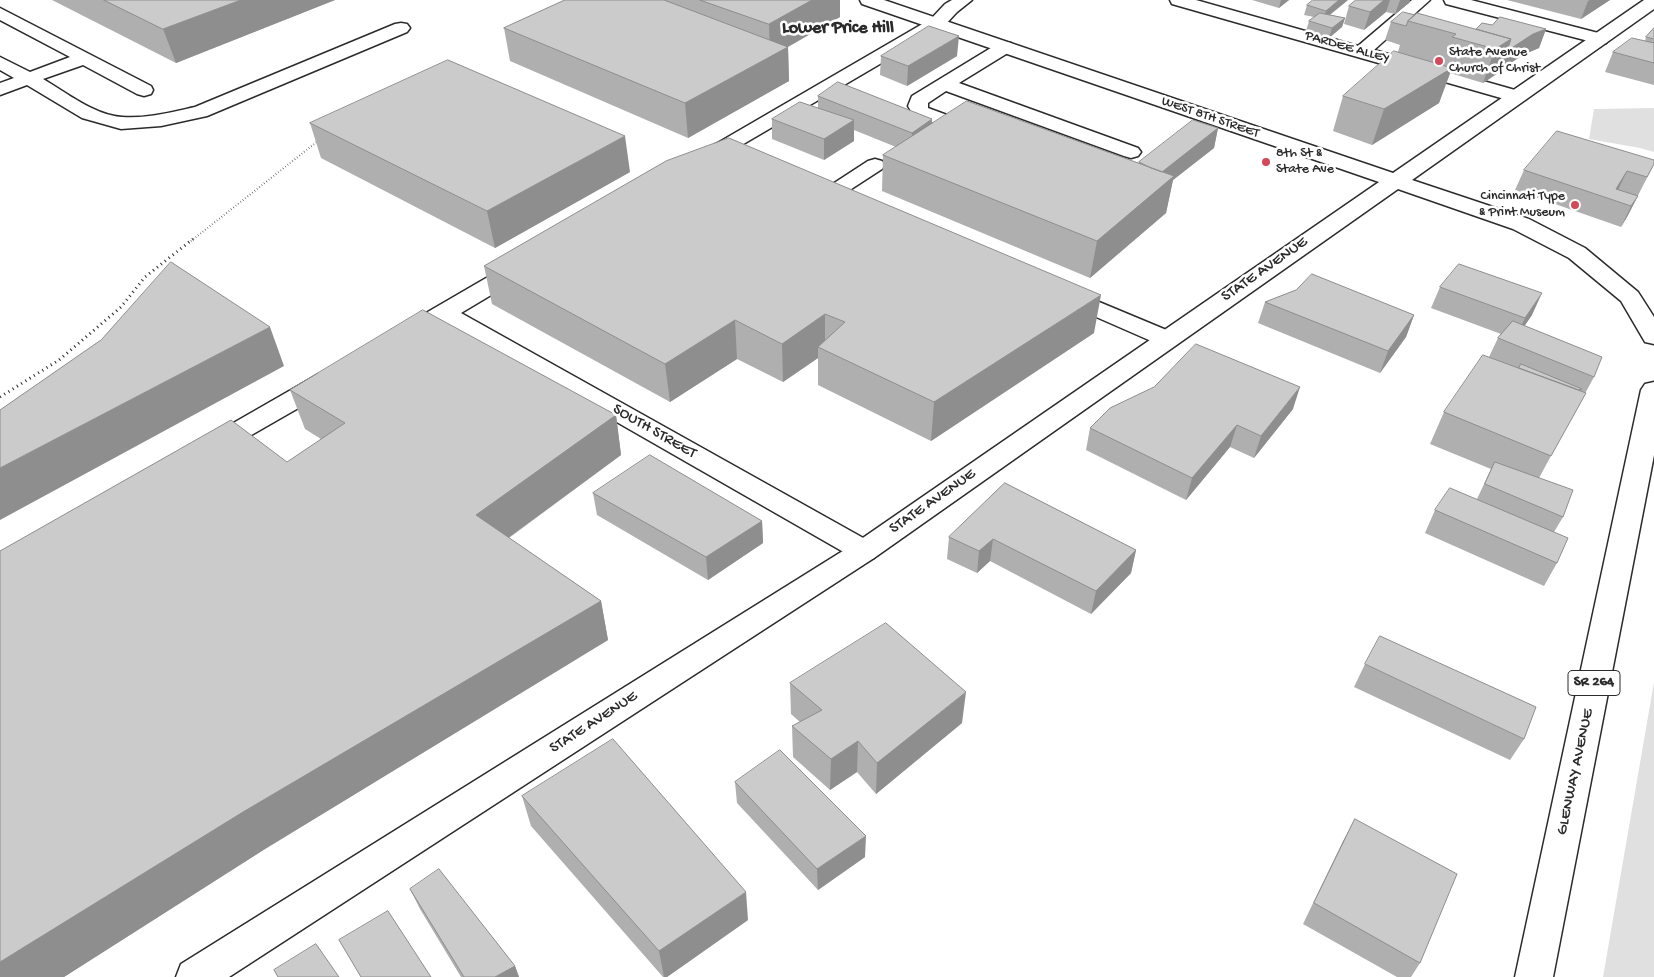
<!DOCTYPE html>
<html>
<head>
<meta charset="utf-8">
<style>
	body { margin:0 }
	canvas { display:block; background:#fff }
</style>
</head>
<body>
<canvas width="1654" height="977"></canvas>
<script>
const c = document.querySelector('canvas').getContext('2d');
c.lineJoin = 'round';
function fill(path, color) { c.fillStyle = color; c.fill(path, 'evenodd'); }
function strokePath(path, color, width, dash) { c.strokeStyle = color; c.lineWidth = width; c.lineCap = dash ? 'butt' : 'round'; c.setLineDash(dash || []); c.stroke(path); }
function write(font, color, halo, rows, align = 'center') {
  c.font = font + ' "Gochi Hand",sans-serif'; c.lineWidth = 5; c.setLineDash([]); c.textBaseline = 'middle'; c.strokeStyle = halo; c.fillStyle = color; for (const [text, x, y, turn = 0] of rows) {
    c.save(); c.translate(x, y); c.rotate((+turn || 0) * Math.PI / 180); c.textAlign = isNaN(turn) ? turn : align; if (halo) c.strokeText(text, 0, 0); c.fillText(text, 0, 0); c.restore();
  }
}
fill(new Path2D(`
	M 1654,108 L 1654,152 L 1640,148 L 1589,139 L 1594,109 Z
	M 1654,682 L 1654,977 L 1603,977 Z`), '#e0e0e0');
const minor = new Path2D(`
	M 952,0 L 972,0 L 957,12 L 943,27 L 711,163 L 704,165 L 697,163 L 694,159 L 697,155 L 931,19 L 945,4 Z
	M 1170,0 L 1196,0 L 1358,46 L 1412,0 L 1430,0 L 1374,50 L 1522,92 L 1524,96 L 1522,100 L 1515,102 L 1172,4 Z
	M 1444,0 L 1471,0 L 1606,35 L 1609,39 L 1606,43 L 1600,44 L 1446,4 Z
	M 0,8 L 151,86 L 153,90 L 151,94 L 144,96 L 137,94 L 83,65 L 43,79 C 67,93 94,115 122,117 C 146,119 172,112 195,107 L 395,24 L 401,23 L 407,24 L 410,28 L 407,32 L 207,116 L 161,126 L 121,129 L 82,118 L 27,85 L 0,95 L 0,83 L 14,78 L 0,70 L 0,57 L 30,72 L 70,57 L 0,20 Z
	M 1005,42 L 1011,43 L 1014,47 L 1011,51 L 959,83 L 1138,148 L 1141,152 L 1138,156 L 1131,158 L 1124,156 L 946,91 L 928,103 L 928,108 L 982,128 L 985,132 L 982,136 L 975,138 L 968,136 L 914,116 L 908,106 L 912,96 L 999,43 Z
	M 875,159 L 882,161 L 885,165 L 882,169 L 839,197 L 832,199 L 825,197 L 822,193 L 825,189 L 868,161 Z
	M 520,261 L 528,263 L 531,268 L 528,273 L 461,313 L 874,544 L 878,551 L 874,558 L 864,562 L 854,558 L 444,323 C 429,332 413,346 395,341 L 392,336 L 395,331 L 512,263 Z
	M 1063,287 L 1176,334 L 1179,339 L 1176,344 L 1167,346 L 1158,344 L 1055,299 L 1051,294 L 1055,289 Z
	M 326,373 L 335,375 L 339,381 L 335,387 L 220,453 L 211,456 L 202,453 L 198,447 L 202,441 L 317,375 Z`);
const major = new Path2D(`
	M 860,0 L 884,0 L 1393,173 L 1644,0 L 1654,0 L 1654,9 L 1412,180 L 1529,219 L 1585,248 L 1638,292 L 1654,317 L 1654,344 L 1645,342 L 1621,301 L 1569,258 L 1513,229 L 1398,189 L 874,558 L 229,977 L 176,977 L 181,964 L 854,544 L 1379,182 L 862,4 Z
	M 1654,382 L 1654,455 L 1553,977 L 1515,977 L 1641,390 L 1645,384 Z`);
strokePath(minor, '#2b2b2b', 3);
strokePath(major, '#2b2b2b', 3);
strokePath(new Path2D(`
	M 191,241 L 318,141`), '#2b2b2b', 2, [0.5, 2.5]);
strokePath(new Path2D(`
	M 0,397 L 59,360 L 121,307 L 145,277 L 193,239`), '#2b2b2b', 3, [1, 4]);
fill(minor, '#fff');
fill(major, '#fff');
fill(new Path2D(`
	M 52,0 L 335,0 L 176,63 Z
	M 565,0 L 840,0 L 840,17 L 788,47 L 789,81 L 688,138 L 510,61 L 504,28 Z
	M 1252,0 L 1289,0 L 1279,8 Z
	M 1348,0 L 1330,15 L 1345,18 L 1342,27 L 1329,38 L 1306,31 L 1309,21 L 1314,17 L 1304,15 L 1307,5 Z
	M 1356,0 L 1410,0 L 1409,3 L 1395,14 L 1386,12 L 1364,30 L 1344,24 L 1349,6 Z
	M 1507,0 L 1610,0 L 1581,19 Z
	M 1415,15 L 1476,29 L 1492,25 L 1546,29 L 1539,48 L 1525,54 L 1499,70 L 1498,73 L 1483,83 L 1450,73 L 1439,103 L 1372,145 L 1333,131 L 1343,96 L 1398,52 L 1400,45 L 1385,40 L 1391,22 Z
	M 1654,28 L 1654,85 L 1605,72 L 1613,52 L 1645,41 L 1646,37 Z
	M 881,56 L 957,56 L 907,86 L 880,75 Z
	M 818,96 L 932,124 L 1139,163 L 1139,162 L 1218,128 L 1214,148 L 1173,180 L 1166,213 L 1090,278 L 882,191 L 883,155 L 896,147 L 854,130 L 854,141 L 824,160 L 772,139 L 772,119 L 818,108 Z
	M 310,123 L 630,172 L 495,248 L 321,158 Z
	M 1654,164 L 1627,217 L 1621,227 L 1515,190 L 1524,170 Z
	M 484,266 L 1094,333 L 931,441 L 818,385 L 818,358 L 783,382 L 737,359 L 670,402 L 492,304 Z
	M 1440,287 L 1532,315 L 1524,326 L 1594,377 L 1539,478 L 1563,517 L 1554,532 L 1557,563 L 1544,586 L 1425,533 L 1435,510 L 1477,499 L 1491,469 L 1430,444 L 1444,412 L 1489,357 L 1498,338 L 1501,334 L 1431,308 Z
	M 1296,290 L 1414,315 L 1406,337 L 1380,373 L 1258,323 L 1265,302 Z
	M 290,390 L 616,415 L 621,455 L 509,538 L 601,601 L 608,640 L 265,849 L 64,977 L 0,977 L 321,439 L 305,429 Z
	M 1293,409 L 1254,458 L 1230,447 L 1186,500 L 1086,450 L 1090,428 Z
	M 1005,483 L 1136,550 L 1131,573 L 1091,614 L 990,561 L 977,573 L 947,559 L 949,537 Z
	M 593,493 L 762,521 L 763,543 L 708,580 L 597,515 Z
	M 1365,664 L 1524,739 L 1510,760 L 1354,687 Z
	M 790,683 L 962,723 L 876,794 L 857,772 L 830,790 L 793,757 L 792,726 L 800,722 L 791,714 Z
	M 735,782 L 865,857 L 818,890 L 737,803 Z
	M 522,796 L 748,920 L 667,977 L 663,977 L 531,826 Z
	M 1355,819 L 1420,963 L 1411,977 L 1397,977 L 1303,924 L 1343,841 Z
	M 410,889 L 515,966 L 519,977 L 461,977 L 420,909 Z`), '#afafaf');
fill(new Path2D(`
	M 241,0 L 335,0 L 176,63 L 163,29 Z
	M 812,0 L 840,0 L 840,17 L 784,49 L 788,47 L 789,81 L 688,138 L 685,103 L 770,57 L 769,24 Z
	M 1281,0 L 1289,0 L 1279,8 Z
	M 1339,0 L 1348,0 L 1323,20 L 1326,11 Z
	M 1384,0 L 1390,0 L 1386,12 L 1364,30 L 1370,12 Z
	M 1400,0 L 1410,0 L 1409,3 L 1395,14 Z
	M 1590,0 L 1610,0 L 1581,19 L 1588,1 Z
	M 1345,18 L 1342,27 L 1329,38 L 1332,28 Z
	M 1546,29 L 1539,48 L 1525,54 L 1499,70 L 1498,73 L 1483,83 L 1495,49 L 1511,39 L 1533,34 Z
	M 959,36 L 957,56 L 907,86 L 908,66 Z
	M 1452,68 L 1439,103 L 1372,145 L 1384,109 Z
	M 932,119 L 931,139 L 911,153 L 912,133 Z
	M 854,120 L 854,141 L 824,160 L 824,139 Z
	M 1218,128 L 1214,148 L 1173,180 L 1166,213 L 1090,278 L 1097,241 L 1161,172 Z
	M 625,136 L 630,172 L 495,248 L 487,211 Z
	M 1627,171 L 1617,192 L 1616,189 Z
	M 1638,196 L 1627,217 L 1621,227 L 1631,206 Z
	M 1542,293 L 1532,315 L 1515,340 L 1525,318 Z
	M 1101,295 L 1094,333 L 931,441 L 934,402 Z
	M 825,314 L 825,350 L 818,347 L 818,358 L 783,382 L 782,344 Z
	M 1414,315 L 1406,337 L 1380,373 L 1388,351 Z
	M 735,320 L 737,359 L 670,402 L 665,364 Z
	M 270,327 L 284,366 L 0,520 L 0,468 Z
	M 1300,387 L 1293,409 L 1254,458 L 1261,436 Z
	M 616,415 L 621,455 L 486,554 L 476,515 Z
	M 1237,425 L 1230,447 L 1186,500 L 1192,478 Z
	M 762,521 L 763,543 L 708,580 L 706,557 Z
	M 993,539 L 990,561 L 977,573 L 979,551 Z
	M 1136,550 L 1131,573 L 1091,614 L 1096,591 Z
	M 601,601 L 608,640 L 265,849 L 64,977 L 0,977 L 0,962 L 243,812 Z
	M 966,692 L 962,723 L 876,794 L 877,763 Z
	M 858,741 L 857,772 L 830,790 L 831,759 Z
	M 866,836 L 865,857 L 818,890 L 817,869 Z
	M 746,892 L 748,920 L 667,977 L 664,977 L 659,951 Z
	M 515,966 L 519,977 L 495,977 Z`), '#8e8e8e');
const building = new Path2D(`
	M 104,0 L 241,0 L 163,29 Z
	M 565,0 L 664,0 L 788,47 L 685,103 L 504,28 Z
	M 700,0 L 812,0 L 769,24 Z
	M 1313,0 L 1339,0 L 1326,11 L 1307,5 Z
	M 1356,0 L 1384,0 L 1370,12 L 1349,6 Z
	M 1403,12 L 1415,15 L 1408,21 L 1406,26 L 1391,22 Z
	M 1320,13 L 1345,18 L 1332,28 L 1309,21 Z
	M 1417,13 L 1511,39 L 1495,49 L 1452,37 L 1456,34 L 1408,21 Z
	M 1500,17 L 1546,29 L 1533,34 L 1507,51 L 1511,39 L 1476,29 L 1482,23 L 1492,25 Z
	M 929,26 L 959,36 L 908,66 L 881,56 Z
	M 1654,28 L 1654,39 L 1646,37 Z
	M 1632,38 L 1654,43 L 1654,63 L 1613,52 Z
	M 1394,51 L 1452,68 L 1384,109 L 1343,96 Z
	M 448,60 L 625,136 L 487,211 L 310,123 Z
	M 838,82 L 932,119 L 912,133 L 818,96 Z
	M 967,101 L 1174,176 L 1097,241 L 883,155 Z
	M 800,102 L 854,120 L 824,139 L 772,119 Z
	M 1193,120 L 1218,128 L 1162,172 L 1151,168 L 1139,162 Z
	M 1557,131 L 1654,160 L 1654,164 L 1647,177 L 1627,171 L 1616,189 L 1638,196 L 1631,206 L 1524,170 Z
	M 729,138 L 1101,295 L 934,402 L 818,347 L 845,322 L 825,314 L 782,344 L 735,320 L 665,364 L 484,266 L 666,161 Z
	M 171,262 L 270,327 L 0,468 L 0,410 L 101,340 Z
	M 1459,264 L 1542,293 L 1525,318 L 1440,287 Z
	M 1312,274 L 1414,315 L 1388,351 L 1265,302 L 1296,290 Z
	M 423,310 L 616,415 L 476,515 L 601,601 L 243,812 L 0,962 L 0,551 L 231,420 L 287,462 L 345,423 L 290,390 Z
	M 1513,321 L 1602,357 L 1594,377 L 1498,338 Z
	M 1196,344 L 1300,387 L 1261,436 L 1237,425 L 1192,478 L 1090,428 L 1110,408 L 1154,387 Z
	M 1483,355 L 1586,393 L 1551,456 L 1444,412 Z
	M 1521,364 L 1582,389 L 1579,390 L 1519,368 Z
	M 650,455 L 762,521 L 706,557 L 593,493 Z
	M 1495,462 L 1573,490 L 1563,517 L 1485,484 Z
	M 1005,483 L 1136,550 L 1096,591 L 993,539 L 979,551 L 949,537 Z
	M 1450,488 L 1568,538 L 1557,563 L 1435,510 Z
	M 886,623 L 966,692 L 877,763 L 858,741 L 831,759 L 792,726 L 822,710 L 790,683 Z
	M 1380,636 L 1536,707 L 1524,739 L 1365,664 Z
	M 613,739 L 746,892 L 659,951 L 522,796 Z
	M 780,750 L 866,836 L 817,869 L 735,782 Z
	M 1355,819 L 1457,874 L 1420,963 L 1314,903 Z
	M 439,869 L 515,966 L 495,977 L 464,977 L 410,889 Z
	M 388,911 L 431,977 L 361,977 L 339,940 Z
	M 316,944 L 339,977 L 278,977 L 274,970 Z`);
fill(building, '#cbcbcb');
strokePath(building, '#8e8e8e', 1);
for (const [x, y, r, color] of [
	[1439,61,5,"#d1495b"],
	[1266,162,5,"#d1495b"],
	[1575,205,5,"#d1495b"]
]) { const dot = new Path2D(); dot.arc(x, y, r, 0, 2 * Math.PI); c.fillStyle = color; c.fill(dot); strokePath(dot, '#fff', 2); }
write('14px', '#2b2b2b', '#fff', [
	["PARDEE ALLEY",1347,48,16],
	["WEST 8TH STREET",1210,118,19]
]);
write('14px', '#2b2b2b', '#fff', [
	["State Avenue",1449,53],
	["Church of Christ",1449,69],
	["8th St &",1276,154],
	["State Ave",1276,170],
	["Cincinnati Type",1565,197,"right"],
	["& Print Museum",1565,213,"right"]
], 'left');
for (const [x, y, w] of [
	[1594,683,52]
]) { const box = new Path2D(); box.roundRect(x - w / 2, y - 12.5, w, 25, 4); c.fillStyle = '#fff'; c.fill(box); strokePath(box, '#2b2b2b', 1); }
write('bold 15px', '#2b2b2b', null, [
	["SR 264",1594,683]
]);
write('16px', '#2b2b2b', '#fff', [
	["STATE AVENUE",1265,270,-35],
	["SOUTH STREET",654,432,30],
	["STATE AVENUE",933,502,-35],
	["STATE AVENUE",594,723,-33],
	["GLENWAY AVENUE",1576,772,-78]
]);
write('bold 18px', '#2b2b2b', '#fff', [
	["Lower Price Hill",838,29]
]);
</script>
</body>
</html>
